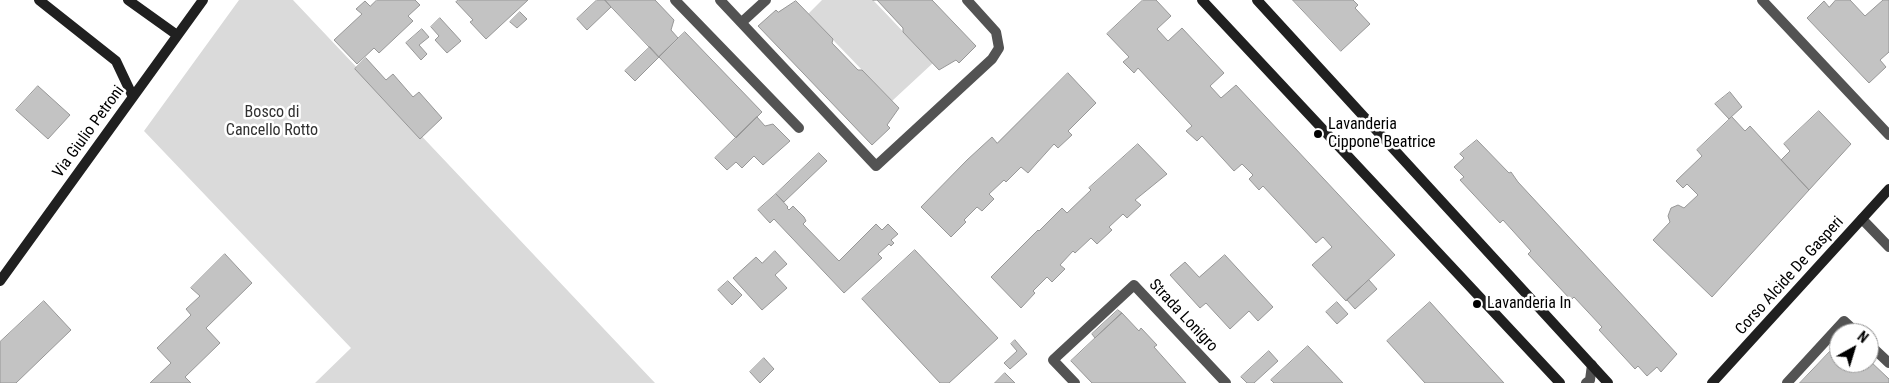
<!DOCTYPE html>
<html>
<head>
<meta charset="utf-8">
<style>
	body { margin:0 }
	#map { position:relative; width:1889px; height:383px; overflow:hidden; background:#fff; font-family:"Roboto Condensed",sans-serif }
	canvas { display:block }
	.north { position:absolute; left:1829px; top:323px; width:50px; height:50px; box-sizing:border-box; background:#fff; border:1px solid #999; border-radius:50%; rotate:39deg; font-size:14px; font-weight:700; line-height:20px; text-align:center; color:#000 }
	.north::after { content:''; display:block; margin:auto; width:18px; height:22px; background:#000; clip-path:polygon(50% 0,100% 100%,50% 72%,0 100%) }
</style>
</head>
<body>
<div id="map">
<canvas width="1889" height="383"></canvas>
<div class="north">N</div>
</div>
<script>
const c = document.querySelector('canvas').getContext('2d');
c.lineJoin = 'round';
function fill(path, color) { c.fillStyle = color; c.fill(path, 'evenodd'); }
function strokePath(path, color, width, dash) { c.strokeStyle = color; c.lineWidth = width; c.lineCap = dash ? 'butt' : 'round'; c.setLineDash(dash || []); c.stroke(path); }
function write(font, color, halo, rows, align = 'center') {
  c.font = font + ' "Roboto Condensed",sans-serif'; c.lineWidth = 5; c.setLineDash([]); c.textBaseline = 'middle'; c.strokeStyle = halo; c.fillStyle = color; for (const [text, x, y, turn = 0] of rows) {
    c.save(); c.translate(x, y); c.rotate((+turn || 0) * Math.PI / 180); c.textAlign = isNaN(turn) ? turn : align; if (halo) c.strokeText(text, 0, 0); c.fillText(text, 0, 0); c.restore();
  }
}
fill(new Path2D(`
	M 239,0 L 293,0 L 655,383 L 315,383 L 351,348 L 144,131 Z
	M 822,0 L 873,0 L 933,63 L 892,101 L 808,14 Z`), '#dadada');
const building = new Path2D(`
	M 377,0 L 415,0 L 420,5 L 408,16 L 413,21 L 379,53 L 374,48 L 357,64 L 334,40 L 362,14 L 356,9 L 365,1 L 370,6 Z
	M 459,0 L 528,0 L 486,39 L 470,22 L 473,20 L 456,2 Z
	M 597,0 L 605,0 L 611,7 L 587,30 L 577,19 Z
	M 605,0 L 655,0 L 674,20 L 671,30 L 678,38 L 659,57 Z
	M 873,0 L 932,0 L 976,46 L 959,63 L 956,60 L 939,70 L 903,32 L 903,28 L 877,0 Z
	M 1143,0 L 1156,0 L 1171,16 L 1157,29 L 1168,41 L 1182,28 L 1224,73 L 1210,86 L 1221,98 L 1236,85 L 1395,255 L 1346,301 L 1312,265 L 1332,247 L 1323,237 L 1316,243 L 1263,186 L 1259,190 L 1249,179 L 1253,175 L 1242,164 L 1234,171 L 1202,136 L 1197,141 L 1186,131 L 1192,126 L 1138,68 L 1134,73 L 1123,62 L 1129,57 L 1107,34 Z
	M 1293,0 L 1353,0 L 1358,5 L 1355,8 L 1370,24 L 1341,51 Z
	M 1836,0 L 1850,0 L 1865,16 L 1883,0 L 1889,0 L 1889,52 L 1880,60 L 1886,67 L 1869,83 L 1807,18 L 1824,1 L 1829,7 Z
	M 796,1 L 833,39 L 832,43 L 858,70 L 862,70 L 899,108 L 887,125 L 890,128 L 872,145 L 758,26 L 776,10 L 778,12 Z
	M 520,12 L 527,19 L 517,28 L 510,22 Z
	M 440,18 L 461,41 L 447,53 L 435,40 L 439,36 L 431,27 Z
	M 422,29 L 429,37 L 419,45 L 427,54 L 421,60 L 406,43 Z
	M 685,32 L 762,112 L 736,138 L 659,57 Z
	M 650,47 L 659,57 L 635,81 L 625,71 Z
	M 366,58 L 386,80 L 393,74 L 413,97 L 419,92 L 442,118 L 420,139 L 355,69 Z
	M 1068,73 L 1096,103 L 1068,131 L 1072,135 L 1058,148 L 1054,144 L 1028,173 L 1021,167 L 1006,182 L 1004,180 L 989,194 L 994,199 L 982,211 L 977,207 L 964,220 L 966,222 L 951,237 L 921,207 L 967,160 L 992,137 L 997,143 Z
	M 38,86 L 70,115 L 48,139 L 16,110 Z
	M 1730,92 L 1742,107 L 1729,119 L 1715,104 Z
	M 1819,111 L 1851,144 L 1809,190 L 1781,160 L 1790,151 L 1784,144 Z
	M 757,117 L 765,126 L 773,124 L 790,141 L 763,165 L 754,156 L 742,168 L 736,162 L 727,170 L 715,158 Z
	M 1732,117 L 1745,131 L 1750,126 L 1809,190 L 1712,297 L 1653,240 L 1670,222 L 1668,216 L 1671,208 L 1678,205 L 1684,208 L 1698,195 L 1687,184 L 1683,188 L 1676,181 L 1702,156 L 1697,150 Z
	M 1477,140 L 1509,173 L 1511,172 L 1518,182 L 1677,354 L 1661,372 L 1657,367 L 1647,376 L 1638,366 L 1635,369 L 1599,330 L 1602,327 L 1574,297 L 1571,300 L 1528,254 L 1531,251 L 1503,220 L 1500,223 L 1460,180 L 1464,177 L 1454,167 L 1464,158 L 1460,154 Z
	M 1138,144 L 1167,174 L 1135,200 L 1141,205 L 1127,218 L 1123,214 L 1109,227 L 1112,230 L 1097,244 L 1091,238 L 1075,253 L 1073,251 L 1060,265 L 1065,269 L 1052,282 L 1047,277 L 1033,291 L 1035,293 L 1021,308 L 991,277 L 1038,230 L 1039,231 L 1062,208 L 1067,213 L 1091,190 L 1089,188 Z
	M 819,153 L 827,161 L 784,202 L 776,194 Z
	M 776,194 L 788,207 L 787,208 L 789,210 L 793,206 L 804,217 L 806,221 L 803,224 L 839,261 L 876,224 L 882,230 L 888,224 L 898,234 L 891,240 L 894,243 L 891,246 L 889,244 L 878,254 L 882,258 L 844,293 L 774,219 L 770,223 L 758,210 Z
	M 915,250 L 998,338 L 949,383 L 940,383 L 862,299 Z
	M 775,251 L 787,264 L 775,275 L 787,288 L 762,310 L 733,278 L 756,257 L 762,263 Z
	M 225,254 L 252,283 L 206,328 L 220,343 L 185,377 L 191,383 L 150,383 L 171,363 L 157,348 L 191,315 L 186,309 L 200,296 L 191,288 Z
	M 1225,255 L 1273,307 L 1258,321 L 1249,311 L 1230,329 L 1206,303 L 1200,308 L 1170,275 L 1185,262 L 1199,277 Z
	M 1369,280 L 1377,289 L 1355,309 L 1347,300 Z
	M 728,281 L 742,295 L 732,305 L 718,290 Z
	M 44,301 L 71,330 L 16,383 L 0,383 L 0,342 Z
	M 1337,302 L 1348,314 L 1337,324 L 1326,312 Z
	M 1430,302 L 1458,333 L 1504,383 L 1425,383 L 1387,341 Z
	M 1118,310 L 1122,313 L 1095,338 L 1092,334 Z
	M 1122,313 L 1139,331 L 1141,328 L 1157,345 L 1154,347 L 1186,383 L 1092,383 L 1071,361 Z
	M 1015,340 L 1027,354 L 1010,369 L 1004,363 L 1017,351 L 1011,344 Z
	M 1839,342 L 1839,363 L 1869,363 L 1869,360 L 1889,379 L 1889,383 L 1800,383 Z
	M 1308,346 L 1343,383 L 1274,383 L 1271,380 Z
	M 1269,351 L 1278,361 L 1254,383 L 1247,383 L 1241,377 Z
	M 764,358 L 774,369 L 760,383 L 750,372 Z
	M 1005,373 L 1015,383 L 995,383 Z`);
fill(building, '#c3c3c3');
strokePath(building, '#979797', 1);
strokePath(new Path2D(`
	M 675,0 L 799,128
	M 720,0 L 876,166 L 992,59 L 999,48 L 996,32 L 967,0
	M 1762,0 L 1889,135
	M 742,22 L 766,0
	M 1862,219 L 1889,247
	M 1869,344 L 1889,363
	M 1787,383 L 1844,321 L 1857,333`), '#535353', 10);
strokePath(new Path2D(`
	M 1075,383 L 1053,360 L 1134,285 L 1226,383
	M 1586,383 L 1590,380 L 1592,365`), '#535353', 10);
strokePath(new Path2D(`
	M 39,0 L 116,61 L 133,97
	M 128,0 L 177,35
	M 1202,0 L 1560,383
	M 1257,0 L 1608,383
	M 0,281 L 203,0
	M 1712,383 L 1889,189`), '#202020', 10);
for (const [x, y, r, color] of [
	[1318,134,5,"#000"],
	[1477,304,5,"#000"]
]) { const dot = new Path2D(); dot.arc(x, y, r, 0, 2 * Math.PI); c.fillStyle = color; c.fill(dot); strokePath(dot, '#fff', 2); }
write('16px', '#313131', '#fff', [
	["Bosco di",272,113],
	["Cancello Rotto",272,131]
]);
write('16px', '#000', '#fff', [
	["Lavanderia",1328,125],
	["Cippone Beatrice",1328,143],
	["Lavanderia In",1487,304]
], 'left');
write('16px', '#000', '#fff', [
	["Via Giulio Petroni",89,132,-54],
	["Corso Alcide De Gasperi",1790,276,-48],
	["Strada Lonigro",1183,316,47]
]);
</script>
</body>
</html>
